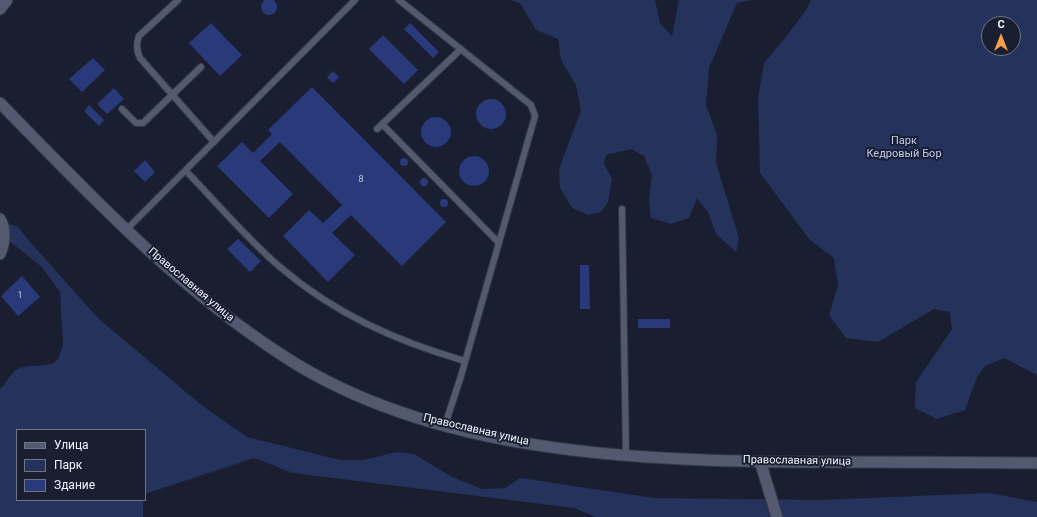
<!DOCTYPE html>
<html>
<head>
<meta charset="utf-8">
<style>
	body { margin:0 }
	#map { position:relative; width:1037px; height:517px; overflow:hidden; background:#191f31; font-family:Roboto,sans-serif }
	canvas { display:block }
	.legend { position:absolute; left:16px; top:429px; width:130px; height:72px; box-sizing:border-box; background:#191f31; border:1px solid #6f7583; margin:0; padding:5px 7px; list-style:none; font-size:12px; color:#f1f5ff }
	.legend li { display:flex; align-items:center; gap:8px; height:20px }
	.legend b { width:20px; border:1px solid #6f7583 }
	.north { position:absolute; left:981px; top:16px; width:40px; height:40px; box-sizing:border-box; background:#191f31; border:1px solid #6f7583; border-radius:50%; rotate:0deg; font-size:11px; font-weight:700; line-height:16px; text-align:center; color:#f1f5ff }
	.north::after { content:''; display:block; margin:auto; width:14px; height:18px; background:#fa9f4f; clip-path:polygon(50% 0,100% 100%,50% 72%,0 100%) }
</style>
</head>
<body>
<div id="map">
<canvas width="1037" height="517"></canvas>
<ul class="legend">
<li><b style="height:5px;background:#535a6f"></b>Улица</li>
<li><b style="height:11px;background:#25325c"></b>Парк</li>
<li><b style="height:11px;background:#29397a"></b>Здание</li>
</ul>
<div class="north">С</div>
</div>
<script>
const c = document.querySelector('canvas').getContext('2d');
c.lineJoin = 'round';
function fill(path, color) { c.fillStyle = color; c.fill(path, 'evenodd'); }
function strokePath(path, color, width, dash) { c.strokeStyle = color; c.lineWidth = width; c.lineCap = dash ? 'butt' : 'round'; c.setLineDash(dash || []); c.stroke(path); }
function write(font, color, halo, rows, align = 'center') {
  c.font = font + ' Roboto,sans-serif'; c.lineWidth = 4; c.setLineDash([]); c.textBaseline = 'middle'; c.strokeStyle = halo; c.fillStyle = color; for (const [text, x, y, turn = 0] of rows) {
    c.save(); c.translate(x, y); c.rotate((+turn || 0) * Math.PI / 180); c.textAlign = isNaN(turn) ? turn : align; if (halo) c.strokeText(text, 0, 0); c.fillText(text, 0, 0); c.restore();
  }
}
fill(new Path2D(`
	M 510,0 L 655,0 L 660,23 L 672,36 L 679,0 L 752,0 L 737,3 L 709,68 L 706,105 L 717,136 L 716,163 L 739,238 L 736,252 L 716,234 L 708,212 L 697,198 L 689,218 L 671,224 L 651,218 L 649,199 L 652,175 L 644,156 L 631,149 L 606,155 L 604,164 L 612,179 L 608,202 L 601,212 L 588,215 L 572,208 L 560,188 L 559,171 L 564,155 L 581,111 L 576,85 L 561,60 L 558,39 L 536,30 L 520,3 Z
	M 811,0 L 1037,0 L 1037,375 L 1004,358 L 985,366 L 977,377 L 965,410 L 937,419 L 915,408 L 916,382 L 952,329 L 950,312 L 934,309 L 878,342 L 846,338 L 829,315 L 838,285 L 834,258 L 810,240 L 760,173 L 758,98 L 764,63 L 786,37 L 806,10 ZM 989,24 L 1013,24 L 1013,48 L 989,48 Z
	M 8,224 L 18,227 L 30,242 L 99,319 L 200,404 L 247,437 L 340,460 L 364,460 L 397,452 L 414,454 L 452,477 L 482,489 L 505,488 L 520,478 L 654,498 L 821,500 L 989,493 L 1037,502 L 1037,517 L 596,517 L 574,508 L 293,473 L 254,458 L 145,494 L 145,430 L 17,430 L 17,500 L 143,500 L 143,517 L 0,517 L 0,388 L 3,387 C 20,356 29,371 54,363 L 59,357 L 63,344 L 60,292 L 42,267 L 9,241 Z`), '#25325c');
fill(new Path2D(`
	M261 7a8 8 0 1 1 16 0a8 8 0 1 1-16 0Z
	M 211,23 L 242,55 L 220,76 L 189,43 Z
	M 410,23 L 439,52 L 433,58 L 404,29 Z
	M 383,35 L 418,70 L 404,84 L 369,49 Z
	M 93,58 L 105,70 L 82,92 L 69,79 Z
	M 333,71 L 339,77 L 333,83 L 327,77 Z
	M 312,87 L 446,222 L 402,266 L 351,215 L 332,233 L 355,255 L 328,282 L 283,236 L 309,210 L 323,223 L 342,205 L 280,142 L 260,161 L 293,194 L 269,218 L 217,166 L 242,142 L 253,153 L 272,134 L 268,130 Z
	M 114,88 L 124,99 L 107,114 L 97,104 Z
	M476 114a15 15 0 1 1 30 0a15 15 0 1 1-30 0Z
	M 89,105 L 104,120 L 99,126 L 84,111 Z
	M421 132a15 15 0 1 1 30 0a15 15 0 1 1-30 0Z
	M459 171a15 15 0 1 1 30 0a15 15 0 1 1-30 0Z
	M400 162a4 4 0 1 1 8 0a4 4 0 1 1-8 0Z
	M 145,160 L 155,172 L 145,182 L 134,171 Z
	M420 182a4 4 0 1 1 8 0a4 4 0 1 1-8 0Z
	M440 203a4 4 0 1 1 8 0a4 4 0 1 1-8 0Z
	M 238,239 L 261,261 L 250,272 L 227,249 Z
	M 580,265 L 589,265 L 590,309 L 580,309 Z
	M 22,276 L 40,297 L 18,316 L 1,296 Z
	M 638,319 L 670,319 L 670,328 L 638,328 Z`), '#29397a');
const service = new Path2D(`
	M 178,0 L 139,36 C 136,44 136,50 140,58 L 214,142
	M 399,0 L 531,105 L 535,116 L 461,376 L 445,425
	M 122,109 L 136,123 L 143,123 L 201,67
	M 382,124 L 499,243
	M 377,129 L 461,49
	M 186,171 C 217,203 246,238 280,267 C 335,314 396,341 465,361
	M 622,209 L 626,456
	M 126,230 L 355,0`);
const minor = new Path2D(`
	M 0,9 L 7,0
	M 0,103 C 89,194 177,288 285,357 C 436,455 642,461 817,462 C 890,462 964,462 1037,463
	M 0,219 C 6,230 5,242 0,254
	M 760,461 L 777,517`);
strokePath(service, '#343846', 8);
strokePath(minor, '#343846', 13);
strokePath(service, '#535a6f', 6);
strokePath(minor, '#535a6f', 11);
write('9px', '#bfc6de', null, [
	["8",361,180],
	["1",20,296]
]);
write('11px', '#beccf3', '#191f31', [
	["Парк",904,141],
	["Кедровый Бор",904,154]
]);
write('11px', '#f1f5ff', '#191f31', [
	["Православная улица",191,285,40],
	["Православная улица",476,430,13],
	["Православная улица",797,461,1]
]);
</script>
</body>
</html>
